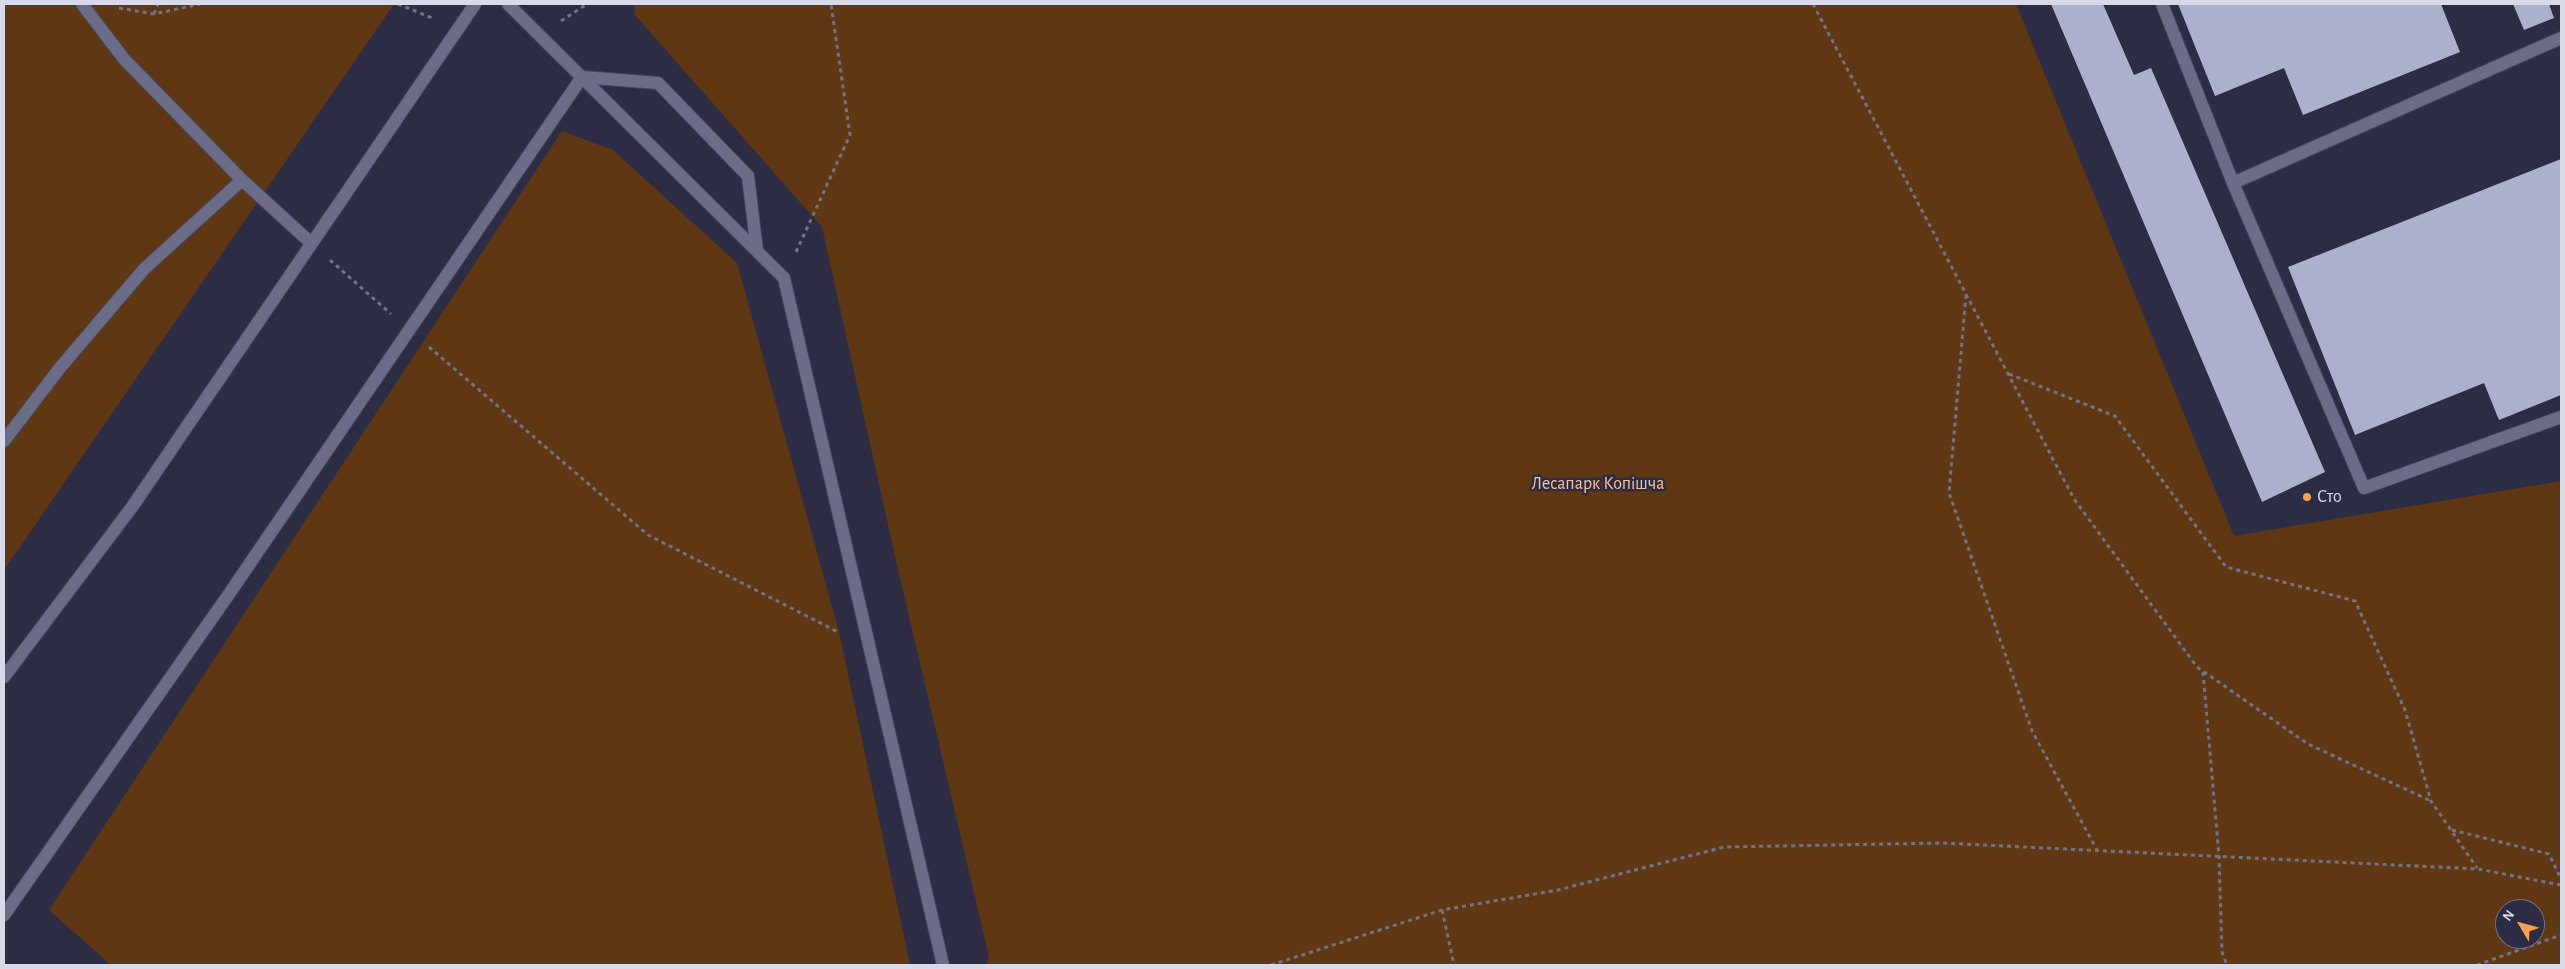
<!DOCTYPE html>
<html>
<head>
<meta charset="utf-8">
<style>
	body { margin:0 }
	#map { position:relative; width:2565px; height:969px; overflow:hidden; background:#2c2d45; font-family:"Alegreya Sans",sans-serif }
	canvas { display:block }
	.frame { position:absolute; inset:0; border:5px solid #d8dae9; pointer-events:none }
	.north { position:absolute; left:2495px; top:899px; width:50px; height:50px; box-sizing:border-box; background:#2c2d45; border:1px solid #717287; border-radius:50%; rotate:307deg; font-size:14px; font-weight:700; line-height:20px; text-align:center; color:#d8dae9 }
	.north::after { content:''; display:block; margin:auto; width:18px; height:22px; background:#fa9f4f; clip-path:polygon(50% 0,100% 100%,50% 72%,0 100%) }
</style>
</head>
<body>
<div id="map">
<canvas width="2565" height="969"></canvas>
<div class="frame"></div>
<div class="north">N</div>
</div>
<script>
const c = document.querySelector('canvas').getContext('2d');
c.lineJoin = 'round';
function fill(path, color) { c.fillStyle = color; c.fill(path, 'evenodd'); }
function strokePath(path, color, width, dash) { c.strokeStyle = color; c.lineWidth = width; c.lineCap = dash ? 'butt' : 'round'; c.setLineDash(dash || []); c.stroke(path); }
function write(font, color, halo, rows, align = 'center') {
  c.font = font + ' "Alegreya Sans",sans-serif'; c.lineWidth = 5; c.setLineDash([]); c.textBaseline = 'middle'; c.strokeStyle = halo; c.fillStyle = color; for (const [text, x, y, turn = 0] of rows) {
    c.save(); c.translate(x, y); c.rotate((+turn || 0) * Math.PI / 180); c.textAlign = isNaN(turn) ? turn : align; if (halo) c.strokeText(text, 0, 0); c.fillText(text, 0, 0); c.restore();
  }
}
fill(new Path2D(`
	M 4,4 L 394,4 L 4,570 Z
	M 634,4 L 2016,4 L 2234,536 L 2561,481 L 2561,965 L 986,965 L 989,957 L 896,561 L 822,227 L 635,15 ZM 2505,909 L 2535,909 L 2535,939 L 2505,939 Z
	M 562,131 L 613,150 L 737,263 L 839,632 L 910,965 L 111,965 L 49,910 Z`), '#5f3712');
fill(new Path2D(`
	M 2051,4 L 2103,4 L 2134,75 L 2151,68 L 2325,472 L 2262,502 Z
	M 2178,4 L 2441,4 L 2460,52 L 2303,115 L 2284,68 L 2215,96 Z
	M 2513,4 L 2549,4 L 2554,18 L 2524,30 Z
	M 2561,159 L 2561,395 L 2499,420 L 2484,383 L 2355,435 L 2288,267 Z`), '#acb0cd');
const lane = new Path2D(`
	M 82,4 L 124,59 L 242,180 L 311,243
	M 508,4 L 784,278 L 943,965
	M 2162,4 L 2233,183 L 2561,38
	M 2233,183 L 2364,488 L 2561,417
	M 4,441 L 59,369 L 144,269 L 242,180
	M 4,677 L 132,507 L 475,4
	M 4,915 L 229,594 L 582,77 L 658,83 L 748,176 L 757,251`);
strokePath(lane, '#47485c', 14);
strokePath(new Path2D(`
	M 398,4 L 435,19
	M 1813,4 L 2074,499 L 2197,667 L 2308,744 L 2431,801
	M 119,8 L 154,14 L 200,4
	M 154,14 L 158,4
	M 561,21 L 587,4
	M 796,252 L 850,135 L 831,4
	M 330,260 L 391,314
	M 1966,295 L 1949,493 L 2032,731 L 2097,850
	M 429,347 L 648,535 L 838,632
	M 2009,374 L 2115,416 L 2226,567 L 2355,601 L 2405,710 L 2431,801 L 2477,868
	M 2203,672 L 2219,856 L 2222,952 L 2227,965
	M 2452,830 L 2549,854 L 2561,879
	M 1442,910 L 1454,965
	M 1271,965 L 1442,910 L 1558,890 L 1724,847 L 1942,843 L 2478,869 L 2561,885
	M 2477,965 L 2561,935`), '#727387', 3, [4, 4]);
strokePath(lane, '#6b6d88', 12);
for (const [x, y, r, color] of [
	[2307,497,5,"#fa9f4f"]
]) { const dot = new Path2D(); dot.arc(x, y, r, 0, 2 * Math.PI); c.fillStyle = color; c.fill(dot); strokePath(dot, '#2c2d45', 2); }
write('18px', '#fcc294', '#2c2d45', [
	["Лесапарк Копішча",1598,484]
]);
write('18px', '#d8dae9', '#2c2d45', [
	["Сто",2317,497]
], 'left');
</script>
</body>
</html>
